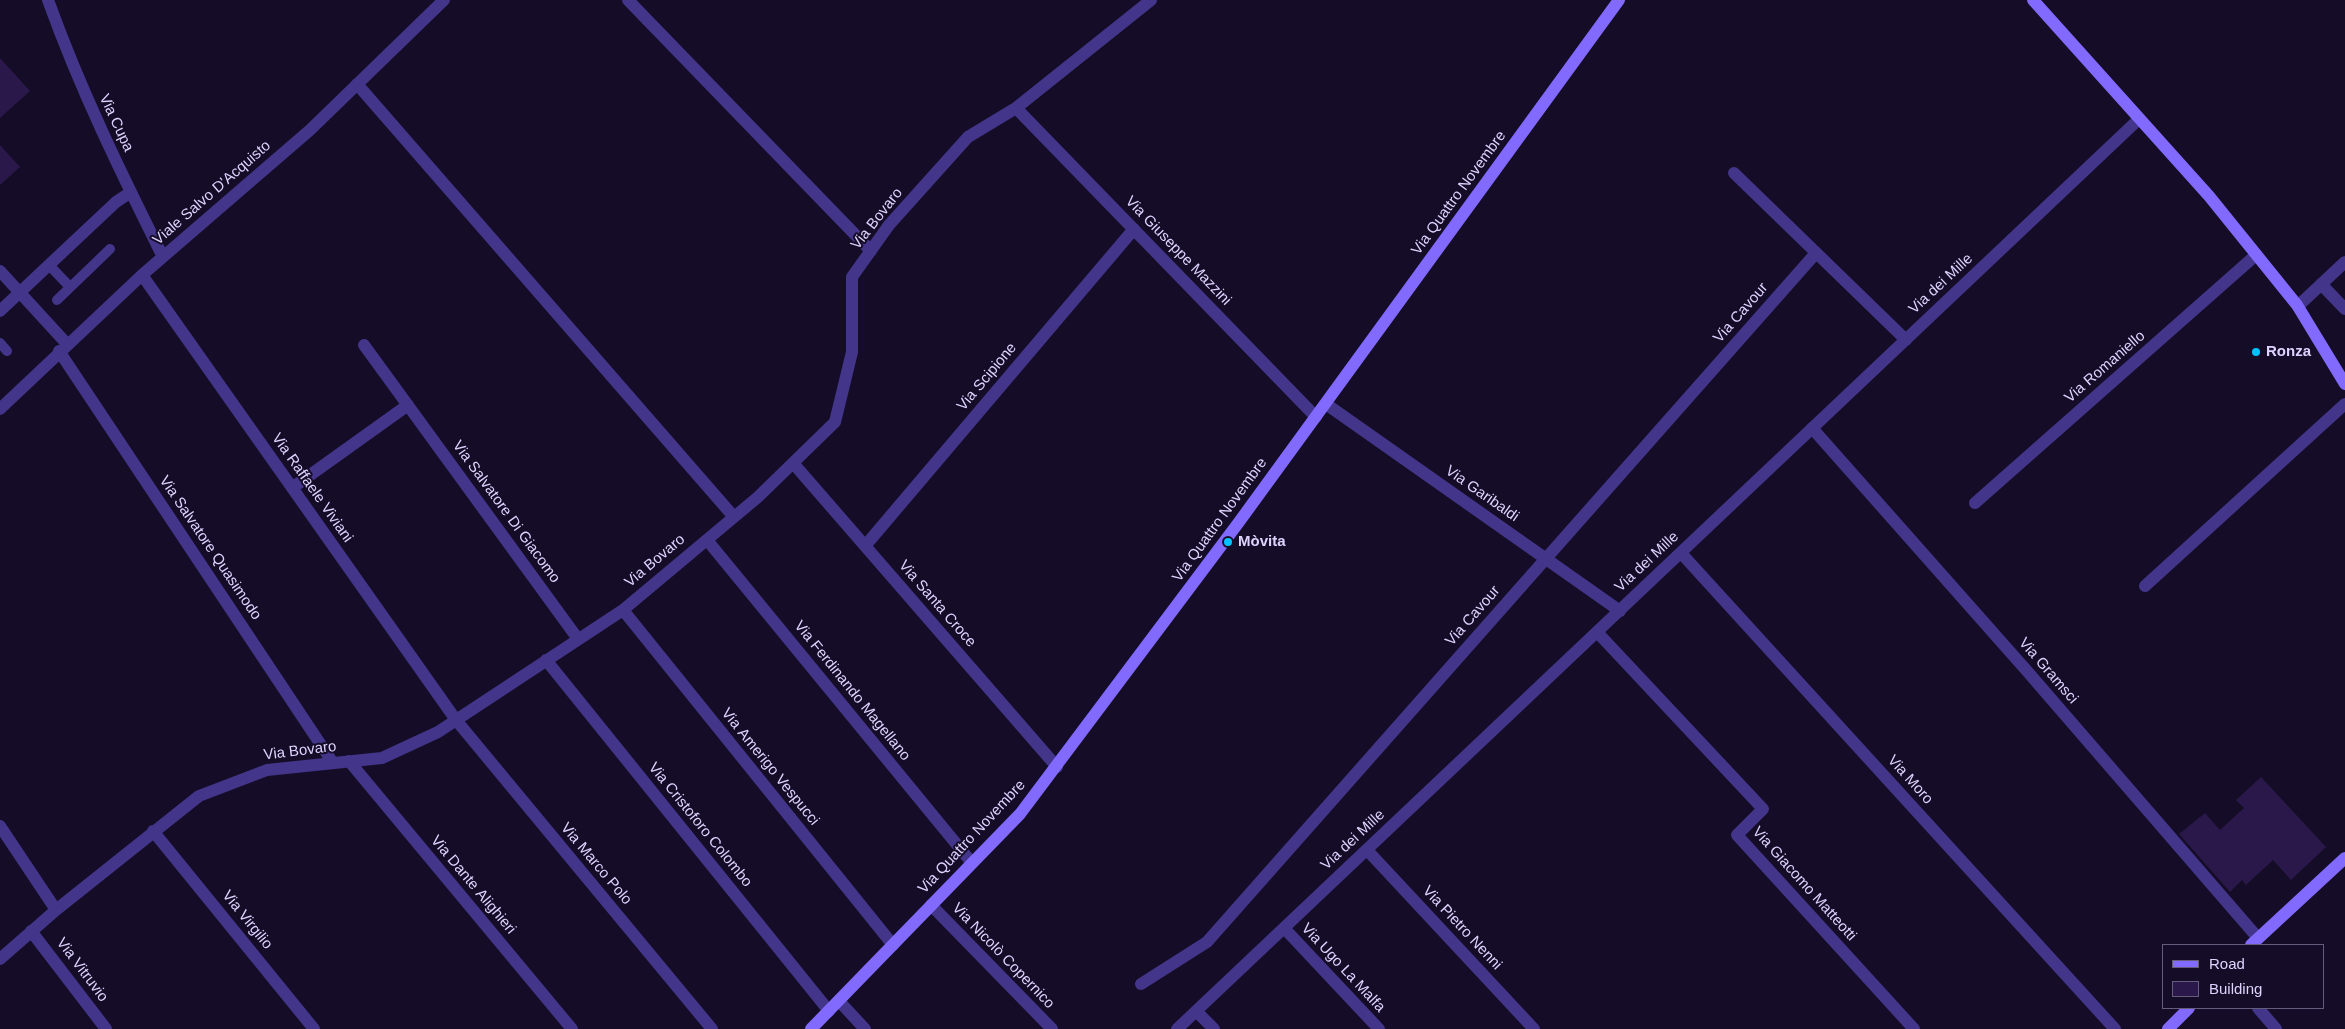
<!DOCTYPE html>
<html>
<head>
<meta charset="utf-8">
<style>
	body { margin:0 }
	#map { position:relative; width:2345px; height:1029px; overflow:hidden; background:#150d27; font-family:Arial,sans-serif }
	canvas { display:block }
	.legend { position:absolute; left:2162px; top:944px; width:162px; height:65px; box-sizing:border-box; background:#150d27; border:1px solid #655c7d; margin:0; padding:6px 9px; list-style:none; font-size:15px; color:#ded3ff }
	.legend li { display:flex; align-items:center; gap:10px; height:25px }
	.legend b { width:25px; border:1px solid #655c7d }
</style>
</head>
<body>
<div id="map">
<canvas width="2345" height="1029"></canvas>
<ul class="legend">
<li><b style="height:6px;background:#826aff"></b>Road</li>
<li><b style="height:14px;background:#291849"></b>Building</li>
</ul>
</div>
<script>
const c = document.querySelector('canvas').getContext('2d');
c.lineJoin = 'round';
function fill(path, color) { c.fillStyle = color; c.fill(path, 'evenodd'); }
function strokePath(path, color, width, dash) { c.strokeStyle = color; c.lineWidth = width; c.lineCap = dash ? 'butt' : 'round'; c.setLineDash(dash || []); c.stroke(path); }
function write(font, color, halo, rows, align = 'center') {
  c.font = font + ' Arial,sans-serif'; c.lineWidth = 4; c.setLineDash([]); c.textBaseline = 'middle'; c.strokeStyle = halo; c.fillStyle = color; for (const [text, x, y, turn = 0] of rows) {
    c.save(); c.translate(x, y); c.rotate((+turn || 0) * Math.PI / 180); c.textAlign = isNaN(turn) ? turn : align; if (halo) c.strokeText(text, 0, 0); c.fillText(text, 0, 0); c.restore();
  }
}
fill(new Path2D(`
	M 0,58 L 30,91 L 0,118 Z
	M 0,145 L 20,167 L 0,185 Z
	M 2261,777 L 2326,847 L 2291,880 L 2273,860 L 2246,885 L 2242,880 L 2230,892 L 2179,834 L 2205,813 L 2220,830 L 2244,808 L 2236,800 Z`), '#291849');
strokePath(new Path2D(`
	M 49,265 L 70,287
	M 57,300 L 110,249
	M 0,343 L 7,351`), '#433589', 10);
strokePath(new Path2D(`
	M 48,0 C 80,89 121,173 163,257
	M 628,0 L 871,251
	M 357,84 L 734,517
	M 1016,108 L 1316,417
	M 1734,173 L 1906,340
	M 0,271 L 67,344
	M 142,275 L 456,720 L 712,1029
	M 2321,284 L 2345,309
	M 2298,306 L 2345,262
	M 0,311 L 116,202 L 131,192
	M 364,345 L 578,639
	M 59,351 L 333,763
	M 1326,404 L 1620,611
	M 0,409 L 142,275 L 310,130 L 444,0
	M 1812,428 L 2027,671 L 2258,938
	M 793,463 L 1057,767
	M 292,488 L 408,405
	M 1975,503 L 2256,255
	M 707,540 L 972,863
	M 865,546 L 1134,229
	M 1681,553 L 2115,1029
	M 2145,586 L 2345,404
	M 623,610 L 893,945
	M 1597,632 L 1763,809 L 1737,835 L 1914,1029
	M 546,660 L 829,1011
	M 349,761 L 572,1029
	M 0,826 L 56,910
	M 153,831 L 314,1029
	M 1367,850 L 1534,1029
	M 931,905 L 1052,1029
	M 1284,928 L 1379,1029
	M 31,931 L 106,1029
	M 0,959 L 56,910 L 199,796 L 267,770 L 382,758 L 438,732 L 623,610 L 758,497 L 835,422 L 852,352 L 852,277 L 889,225 L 968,137 L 1016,108 L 1151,0
	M 1141,984 L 1207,942 L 1816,253
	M 839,1001 L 865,1029
	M 2258,1008 L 2276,1029
	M 1196,1011 L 1214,1029
	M 1177,1029 L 2139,119`), '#433589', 12);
strokePath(new Path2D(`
	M 2033,0 L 2209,196 L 2297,305 L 2345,384
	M 2251,945 L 2345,858
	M 811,1029 L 1020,814 L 1239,522 L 1619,0
	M 2168,1029 L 2189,1008`), '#826aff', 12);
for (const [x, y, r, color] of [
	[2256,352,5,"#00c3fe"],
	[1228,542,5,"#00c3fe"]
]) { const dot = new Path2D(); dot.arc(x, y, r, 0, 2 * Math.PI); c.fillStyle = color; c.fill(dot); strokePath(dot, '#150d27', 2); }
write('15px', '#ded3ff', '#150d27', [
	["Via Cupa",116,123,65],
	["Viale Salvo D'Acquisto",212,193,-41],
	["Via Quattro Novembre",1459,193,-54],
	["Via Bovaro",877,219,-52],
	["Via Giuseppe Mazzini",1178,251,46],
	["Via dei Mille",1941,284,-43],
	["Via Cavour",1741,313,-49],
	["Via Romaniello",2105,367,-41],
	["Via Scipione",987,377,-50],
	["Via Raffaele Viviani",312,488,55],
	["Via Garibaldi",1482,494,35],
	["Via Salvatore Di Giacomo",506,512,54],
	["Via Quattro Novembre",1220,520,-54],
	["Via Salvatore Quasimodo",210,548,56],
	["Via Bovaro",655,561,-40],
	["Via dei Mille",1647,562,-43],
	["Via Santa Croce",937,604,49],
	["Via Cavour",1473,616,-49],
	["Via Gramsci",2048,671,49],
	["Via Ferdinando Magellano",852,691,51],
	["Via Bovaro",300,751,-7],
	["Via Amerigo Vespucci",770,767,51],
	["Via Moro",1910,780,48],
	["Via Cristoforo Colombo",700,825,51],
	["Via Quattro Novembre",972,837,-47],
	["Via dei Mille",1353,840,-43],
	["Via Marco Polo",596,864,50],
	["Via Giacomo Matteotti",1804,884,48],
	["Via Dante Alighieri",473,885,50],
	["Via Virgilio",247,920,51],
	["Via Pietro Nenni",1462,928,47],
	["Via Nicolò Copernico",1003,956,46],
	["Via Ugo La Malfa",1343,968,47],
	["Via Vitruvio",82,970,53]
]);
write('bold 15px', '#ded3ff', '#150d27', [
	["Ronza",2266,352],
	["Mòvita",1238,542]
], 'left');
</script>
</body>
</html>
